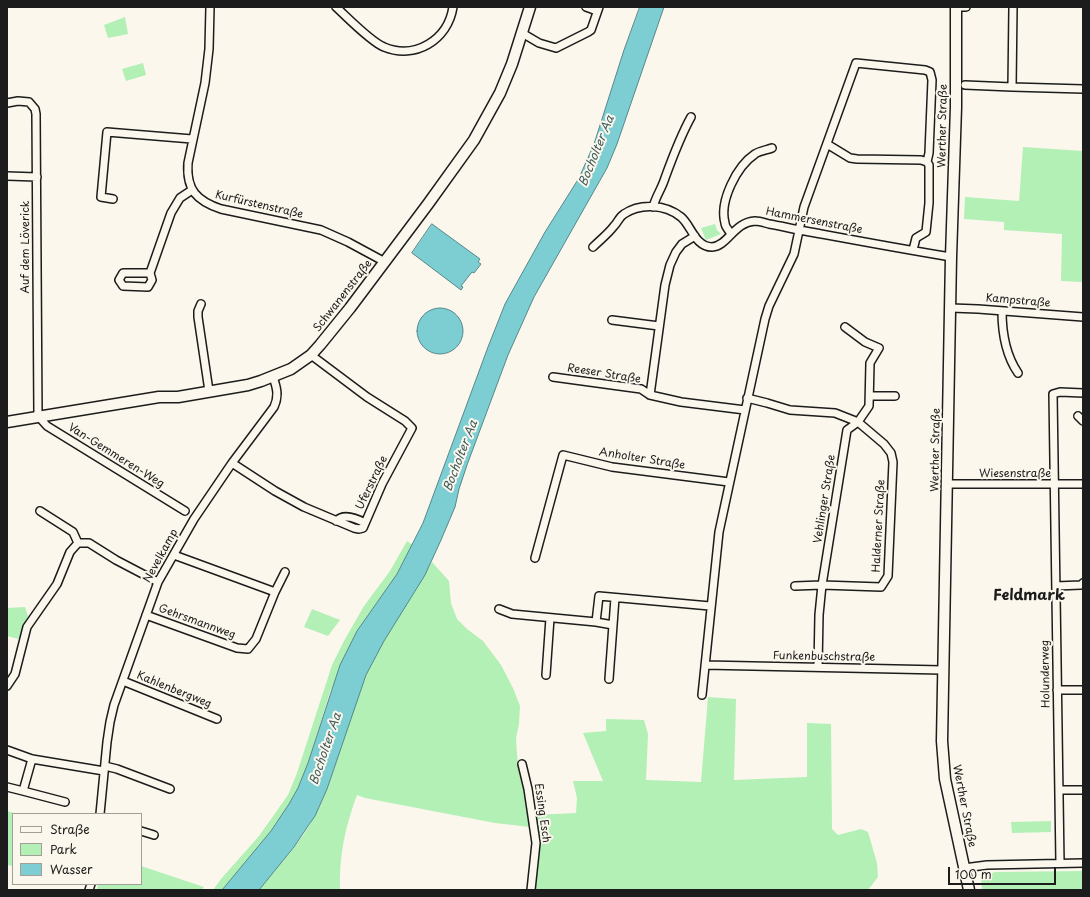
<!DOCTYPE html>
<html>
<head>
<meta charset="utf-8">
<style>
	body { margin:0 }
	#map { position:relative; width:1090px; height:897px; overflow:hidden; background:#fbf7ec; font-family:"Playpen Sans",sans-serif }
	canvas { display:block }
	.frame { position:absolute; inset:0; border:8px solid #1c1c1c; pointer-events:none }
	.legend { position:absolute; left:12px; top:813px; width:130px; height:72px; box-sizing:border-box; background:#fbf7ec; border:1px solid #a29f99; margin:0; padding:5px 7px; list-style:none; font-size:12px; color:#1c1c1c }
	.legend li { display:flex; align-items:center; gap:8px; height:20px }
	.legend b { width:20px; border:1px solid #a29f99 }
	.scale { position:absolute; left:948px; top:867px; width:108px; height:18px; box-sizing:border-box; border:2px solid #1c1c1c; border-top:0; padding-left:5px; font-size:12px; line-height:14px; white-space:nowrap; color:#1c1c1c; -webkit-text-stroke:3px #fbf7ec; paint-order:stroke }
</style>
</head>
<body>
<div id="map">
<canvas width="1090" height="897"></canvas>
<div class="frame"></div>
<ul class="legend">
<li><b style="height:5px;background:#fbf7ec"></b>Straße</li>
<li><b style="height:11px;background:#b2f0b6"></b>Park</li>
<li><b style="height:11px;background:#7cced2"></b>Wasser</li>
</ul>
<div class="scale">100 m</div>
</div>
<script>
const c = document.querySelector('canvas').getContext('2d');
c.lineJoin = 'round';
function fill(path, color) { c.fillStyle = color; c.fill(path, 'evenodd'); }
function strokePath(path, color, width, dash) { c.strokeStyle = color; c.lineWidth = width; c.lineCap = dash ? 'butt' : 'round'; c.setLineDash(dash || []); c.stroke(path); }
function write(font, color, halo, rows, align = 'center') {
  c.font = font + ' "Playpen Sans",sans-serif'; c.lineWidth = 4; c.setLineDash([]); c.textBaseline = 'middle'; c.strokeStyle = halo; c.fillStyle = color; for (const [text, x, y, turn = 0] of rows) {
    c.save(); c.translate(x, y); c.rotate((+turn || 0) * Math.PI / 180); c.textAlign = isNaN(turn) ? turn : align; if (halo) c.strokeText(text, 0, 0); c.fillText(text, 0, 0); c.restore();
  }
}
fill(new Path2D(`
	M 125,17 L 128,34 L 108,38 L 104,25 Z
	M 143,63 L 146,75 L 126,81 L 122,69 Z
	M 1023,147 L 1083,151 L 1083,282 L 1061,281 L 1062,234 L 1004,230 L 1004,222 L 964,219 L 965,197 L 1019,201 Z
	M 715,224 L 717,230 L 721,234 L 706,240 L 701,228 Z
	M 407,541 L 413,545 L 397,574 L 357,631 L 330,692 L 308,763 L 298,788 L 289,804 L 271,831 L 222,890 L 213,890 L 221,879 L 259,836 L 288,795 L 297,773 L 332,665 L 345,639 L 364,606 L 390,571 Z
	M 432,562 L 449,581 L 451,603 L 457,619 L 467,629 L 483,641 L 501,665 L 513,688 L 520,706 L 519,724 L 516,738 L 517,754 L 519,773 L 525,791 L 530,827 L 495,823 L 365,798 L 357,795 C 345,828 339,855 340,890 L 259,890 C 278,866 302,842 315,815 C 338,770 346,721 366,675 C 383,635 411,600 432,562 Z
	M 25,607 L 28,616 L 23,627 L 19,639 L 7,636 L 7,608 Z
	M 312,609 L 340,620 L 328,636 L 304,627 Z
	M 708,697 L 736,699 L 734,780 L 807,777 L 807,723 L 831,724 L 832,829 L 838,835 L 861,829 L 868,832 L 877,863 L 878,877 L 868,890 L 533,890 L 539,847 L 539,834 L 535,815 L 576,813 L 577,798 L 573,781 L 603,781 L 583,733 L 606,731 L 606,719 L 644,720 L 648,734 L 646,780 L 701,782 Z
	M 7,811 L 18,814 L 13,814 L 13,866 L 7,865 Z
	M 1051,821 L 1051,832 L 1012,833 L 1011,822 Z
	M 141,866 L 204,887 L 202,890 L 97,890 L 98,884 L 141,884 Z
	M 1083,871 L 1083,890 L 982,890 L 981,877 L 995,872 Z`), '#b2f0b6');
const water = new Path2D(`
	M 640,7 L 664,7 L 617,144 L 607,168 L 534,297 L 508,355 L 467,465 L 459,489 L 455,507 L 441,540 L 425,575 L 384,641 L 366,675 L 327,789 L 315,816 L 308,826 L 294,847 L 259,890 L 222,890 L 271,831 L 289,804 L 298,788 L 308,763 L 340,665 L 357,631 L 397,574 L 423,523 L 488,347 L 505,304 L 545,232 L 579,178 L 594,144 L 624,50 Z
	M 432,224 L 480,259 L 478,262 L 481,264 L 474,273 L 472,272 L 461,286 L 463,287 L 461,290 L 412,253 Z
	M417 331a23 23 0 1 1 46 0a23 23 0 1 1-46 0Z`);
fill(water, '#7cced2');
strokePath(water, '#568789', 1);
const street = new Path2D(`
	M 210,7 L 209,49 L 205,83 L 188,163 C 186,190 197,201 221,209 L 321,230 L 348,242 L 385,262
	M 336,7 C 347,17 371,42 384,47 C 415,60 448,40 453,7
	M 586,7 L 597,11
	M 956,7 L 966,7
	M 1013,7 L 1012,87 L 1083,89
	M 522,33 L 539,43 L 556,48 L 588,32 L 591,30 L 599,7
	M 965,85 L 1012,87
	M 7,103 L 18,101 L 29,102 L 35,109 L 36,114 L 38,416 L 47,426 L 185,511
	M 827,144 L 850,158 L 857,159 L 921,160 L 927,162 L 929,165 L 929,203 L 926,232 L 916,238 L 913,250
	M 7,176 L 37,177
	M 113,199 L 101,197 L 107,132 L 192,139
	M 653,207 C 656,196 662,188 665,178 C 673,156 680,137 691,117
	M 731,234 C 729,230 725,227 725,223 C 719,201 737,166 755,154 C 759,151 767,150 772,148
	M 695,236 L 682,244 L 676,252 L 670,265 L 665,285 L 650,395 L 681,402 L 745,410
	M 593,247 C 600,240 608,234 614,226 C 618,222 619,217 624,214 C 640,203 665,204 681,217 C 691,225 695,247 712,247 C 728,246 734,222 755,221 C 760,221 765,223 769,224 C 781,226 793,229 805,231 C 854,240 902,249 951,257
	M 150,273 L 152,280 L 148,287 L 123,286 L 119,280 L 123,273 L 150,273 L 171,213 L 180,198 L 192,190
	M 201,304 L 198,311 L 198,317 L 209,391
	M 951,308 L 978,309 L 1083,317
	M 1002,311 C 1002,333 1005,354 1018,373
	M 612,320 L 659,326
	M 553,377 L 641,389 L 650,395
	M 870,396 L 895,396
	M 747,398 L 767,403 L 790,410 L 835,413 L 858,422 L 884,444 L 891,453 L 893,462 L 888,576 L 881,587 L 822,585 L 795,586
	M 1078,416 L 1083,421
	M 232,463 L 275,491 L 304,507 L 354,528 L 359,529 L 363,528 L 382,484 L 412,428 L 405,421 L 367,397 L 311,355
	M 947,484 L 1083,484
	M 40,511 L 73,532 L 78,543
	M 336,521 C 344,513 356,518 365,523
	M 535,558 L 563,455 L 612,467 L 729,482
	M 1056,586 L 1081,585 L 1083,583
	M 275,592 L 285,572
	M 499,609 L 512,614 L 596,622 L 599,596 L 710,606
	M 146,615 L 237,648 L 248,649 L 256,639 L 275,592 L 174,555
	M 596,622 L 613,625
	M 705,665 L 942,670
	M 818,667 L 819,615 L 822,585 L 847,430 L 858,422 L 869,406 L 870,363 L 879,348 L 865,342 L 845,327
	M 546,675 L 550,618
	M 609,679 L 615,598
	M 123,681 L 217,719
	M 7,686 L 15,674 L 27,627 L 57,584 L 70,552 L 78,543 L 89,543 L 116,560 L 158,582
	M 1057,690 L 1083,690
	M 702,695 L 719,532 L 765,319 L 769,306 L 794,254 L 804,207 L 856,63 L 925,70 L 930,72 L 932,80 L 929,153 L 927,162
	M 7,750 L 32,759 L 104,771
	M 522,764 L 528,789 L 536,843 L 531,890
	M 105,766 L 117,769 L 170,789
	M 7,787 L 23,791 L 32,759
	M 1059,790 L 1083,790
	M 23,791 L 65,802
	M 100,814 L 107,742 L 110,722 L 114,705 L 158,582 L 194,519 L 232,463 L 274,407 C 279,396 277,388 273,377
	M 141,831 L 154,835
	M 1060,863 L 1053,394 L 1060,392 L 1083,393
	M 964,868 L 987,865 L 1083,863
	M 89,890 L 91,884`);
const secondary = new Path2D(`
	M 956,7 L 956,107 L 951,257 L 942,741 L 945,779 L 969,890
	M 7,422 L 159,397 L 178,397 L 248,385 L 261,381 L 291,369 L 311,355 L 320,345 L 350,308 L 428,204 L 474,140 L 500,93 L 512,64 L 530,7`);
strokePath(street, '#1c1c1c', 10);
strokePath(secondary, '#1c1c1c', 13);
strokePath(street, '#fbf7ec', 7);
strokePath(secondary, '#fbf7ec', 10);
write('11px', '#1c1c1c', '#fbf7ec', [
	["Werther Straße",943,126,-89],
	["Kurfürstenstraße",259,205,13],
	["Hammersenstraße",814,221,11],
	["Auf dem Löverick",26,247,-90],
	["Schwanenstraße",343,296,-52],
	["Kampstraße",1018,301,5],
	["Reeser Straße",604,374,9],
	["Werther Straße",936,450,-89],
	["Van-Gemmeren-Weg",116,456,32],
	["Anholter Straße",642,459,9],
	["Wiesenstraße",1015,474],
	["Uferstraße",372,483,-64],
	["Vehlinger Straße",825,499,-81],
	["Halderner Straße",879,526,-87],
	["Nevelkamp",161,556,-61],
	["Gehrsmannweg",197,622,20],
	["Funkenbuschstraße",824,657,1],
	["Holunderweg",1046,674,-91],
	["Kahlenbergweg",174,690,22],
	["Werther Straße",964,806,79],
	["Essing Esch",542,813,82]
]);
write('italic 12px', '#3e5a5c', '#fbf7ec', [
	["Bocholter Aa",597,151,-68],
	["Bocholter Aa",461,456,-69],
	["Bocholter Aa",326,749,-71]
]);
write('bold 15px', '#1c1c1c', '#fbf7ec', [
	["Feldmark",1029,596]
]);
</script>
</body>
</html>
